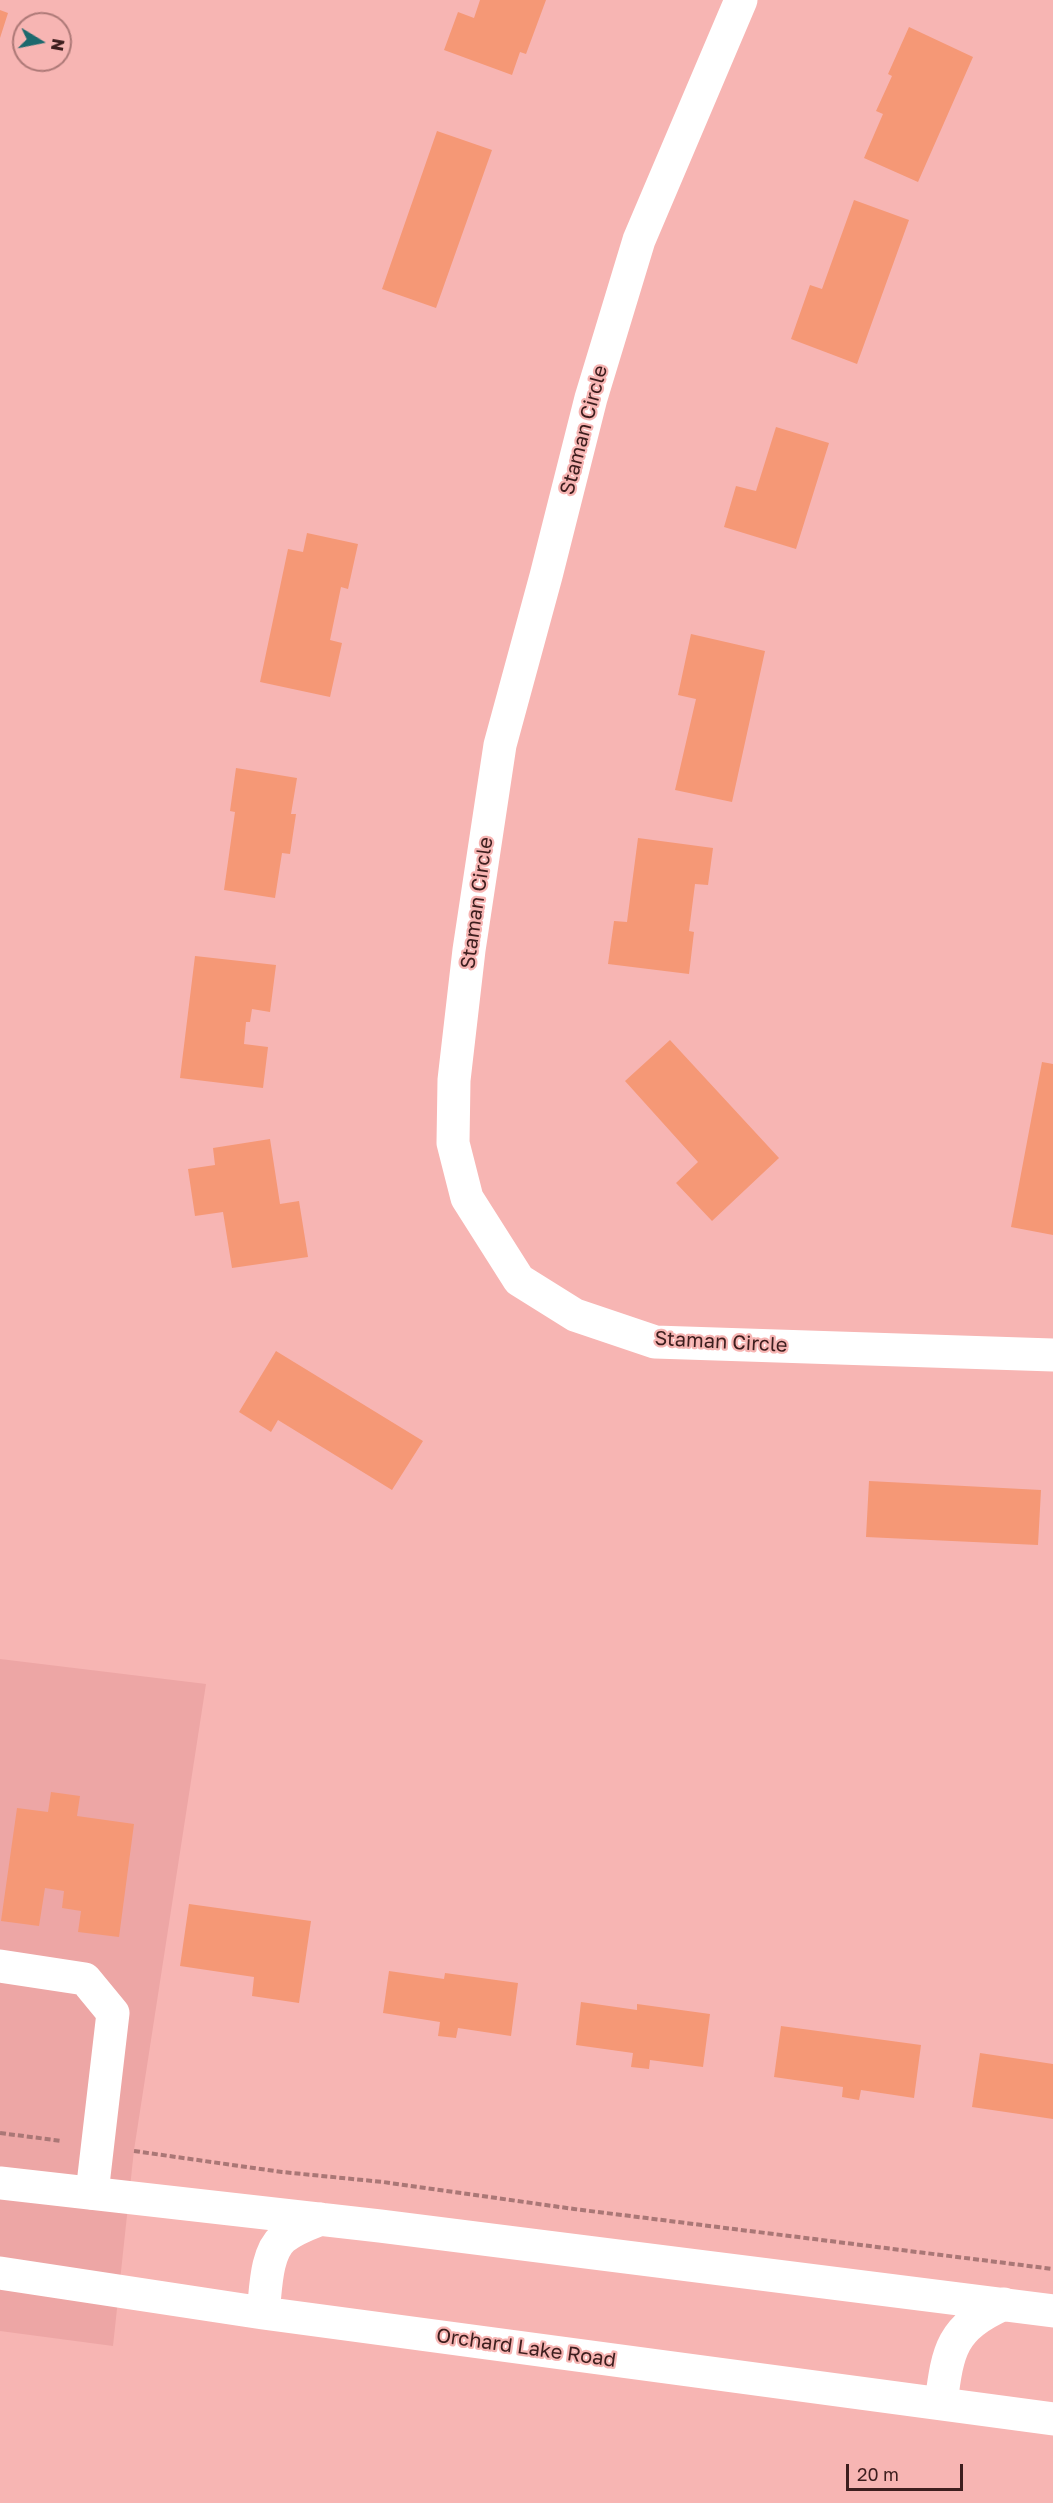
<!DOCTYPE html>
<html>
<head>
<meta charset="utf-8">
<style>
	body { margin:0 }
	#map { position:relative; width:1053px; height:2503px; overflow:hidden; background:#f7b5b3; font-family:"Golos Text",sans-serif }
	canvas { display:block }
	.north { position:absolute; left:12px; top:12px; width:60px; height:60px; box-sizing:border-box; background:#f7b5b3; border:2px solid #ad7977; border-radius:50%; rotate:100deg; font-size:16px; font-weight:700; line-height:24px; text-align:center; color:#3d1e1e }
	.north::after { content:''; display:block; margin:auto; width:21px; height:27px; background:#1d696e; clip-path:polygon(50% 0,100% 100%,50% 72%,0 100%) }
	.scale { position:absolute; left:846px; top:2464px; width:117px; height:27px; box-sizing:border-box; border:3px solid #3d1e1e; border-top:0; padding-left:8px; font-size:18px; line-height:21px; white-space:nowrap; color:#3d1e1e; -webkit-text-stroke:4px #f7b5b3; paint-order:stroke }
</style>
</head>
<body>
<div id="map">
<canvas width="1053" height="2503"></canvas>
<div class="north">N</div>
<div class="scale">20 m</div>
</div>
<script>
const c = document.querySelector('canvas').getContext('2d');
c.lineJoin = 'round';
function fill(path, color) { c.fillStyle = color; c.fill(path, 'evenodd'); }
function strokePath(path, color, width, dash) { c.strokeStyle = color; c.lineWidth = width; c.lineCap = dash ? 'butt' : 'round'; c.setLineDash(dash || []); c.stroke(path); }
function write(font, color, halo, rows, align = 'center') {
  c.font = font + ' "Golos Text",sans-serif'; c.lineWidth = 4.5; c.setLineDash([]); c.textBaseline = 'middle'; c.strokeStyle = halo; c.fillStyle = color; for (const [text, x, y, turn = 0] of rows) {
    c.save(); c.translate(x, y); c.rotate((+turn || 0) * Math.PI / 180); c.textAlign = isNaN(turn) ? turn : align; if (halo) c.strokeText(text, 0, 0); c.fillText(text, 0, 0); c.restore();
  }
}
fill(new Path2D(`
	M 0,1659 L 206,1684 L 134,2150 L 113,2346 L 0,2331 Z`), '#eda6a5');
fill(new Path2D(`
	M 480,0 L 546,0 L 526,54 L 520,52 L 512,75 L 444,50 L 458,12 L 474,18 Z
	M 0,10 L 8,13 L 0,38 Z
	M 909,27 L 973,57 L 918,182 L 864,158 L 883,114 L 876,111 L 892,76 L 888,74 Z
	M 437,131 L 492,150 L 436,308 L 382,289 Z
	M 854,200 L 909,220 L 857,364 L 791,339 L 810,285 L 822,289 Z
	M 776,427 L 829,443 L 796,549 L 724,527 L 736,486 L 756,491 Z
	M 307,533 L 358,544 L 348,589 L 341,587 L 330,640 L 342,643 L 330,697 L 260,682 L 288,549 L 303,552 Z
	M 691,634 L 765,651 L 732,802 L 675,790 L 696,699 L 678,695 Z
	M 236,768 L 297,778 L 291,814 L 296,814 L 290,854 L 282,853 L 275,898 L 224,890 L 235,812 L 230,811 Z
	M 638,838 L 713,848 L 708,885 L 695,884 L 689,931 L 694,932 L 689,974 L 608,964 L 614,921 L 627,922 Z
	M 195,956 L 276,965 L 270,1012 L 252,1009 L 250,1022 L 246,1022 L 244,1044 L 268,1047 L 263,1088 L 180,1078 Z
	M 670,1040 L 779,1158 L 712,1221 L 676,1183 L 698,1162 L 625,1081 Z
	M 1042,1062 L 1053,1064 L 1053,1235 L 1011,1227 Z
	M 270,1139 L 280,1204 L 299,1201 L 308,1257 L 232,1268 L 223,1212 L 195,1216 L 188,1169 L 215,1165 L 213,1148 Z
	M 276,1351 L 423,1441 L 392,1490 L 278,1420 L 271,1432 L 239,1412 Z
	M 869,1481 L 1041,1490 L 1038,1545 L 866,1537 Z
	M 51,1792 L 80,1796 L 77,1816 L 134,1824 L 119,1937 L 78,1932 L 81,1911 L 62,1908 L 64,1891 L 45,1888 L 39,1926 L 1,1921 L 17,1808 L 48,1812 Z
	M 189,1904 L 311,1921 L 299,2003 L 252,1996 L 254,1977 L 180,1966 Z
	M 389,1971 L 444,1979 L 445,1973 L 518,1983 L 511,2036 L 458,2028 L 456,2038 L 438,2036 L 440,2022 L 383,2013 Z
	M 581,2002 L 637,2010 L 637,2004 L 710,2014 L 703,2067 L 650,2060 L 649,2069 L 631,2067 L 633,2053 L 576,2045 Z
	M 781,2026 L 921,2045 L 914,2098 L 861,2090 L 859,2100 L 842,2097 L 843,2087 L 774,2077 Z
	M 980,2053 L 1053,2064 L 1053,2119 L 972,2107 Z`), '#f59876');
strokePath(new Path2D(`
	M 0,2133 L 62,2141
	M 134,2151 L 282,2172 L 383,2182 L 574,2209 L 1053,2269`), '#aa7776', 4, [6, 3]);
strokePath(new Path2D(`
	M 741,0 L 639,240 L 591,398 L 546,576 L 500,745 L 469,950 L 454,1080 L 453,1143 L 467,1198 L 519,1280 L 575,1315 L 655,1342 L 1053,1355
	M 0,1966 L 85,1979 L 113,2013 L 92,2193`), '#fff', 33);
strokePath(new Path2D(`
	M 0,2183 L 380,2226 L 1053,2311
	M 0,2273 L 263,2313 L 1053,2419
	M 263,2313 C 266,2291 265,2254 283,2238 C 294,2229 308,2224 321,2219
	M 941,2403 C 948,2349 951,2328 1004,2304`), '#fff', 33);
write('20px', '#3d1e1e', '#f7b5b3', [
	["Staman Circle",584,430,-75],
	["Staman Circle",477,903,-82],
	["Staman Circle",721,1342,3],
	["Orchard Lake Road",526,2348,8]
]);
</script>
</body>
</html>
